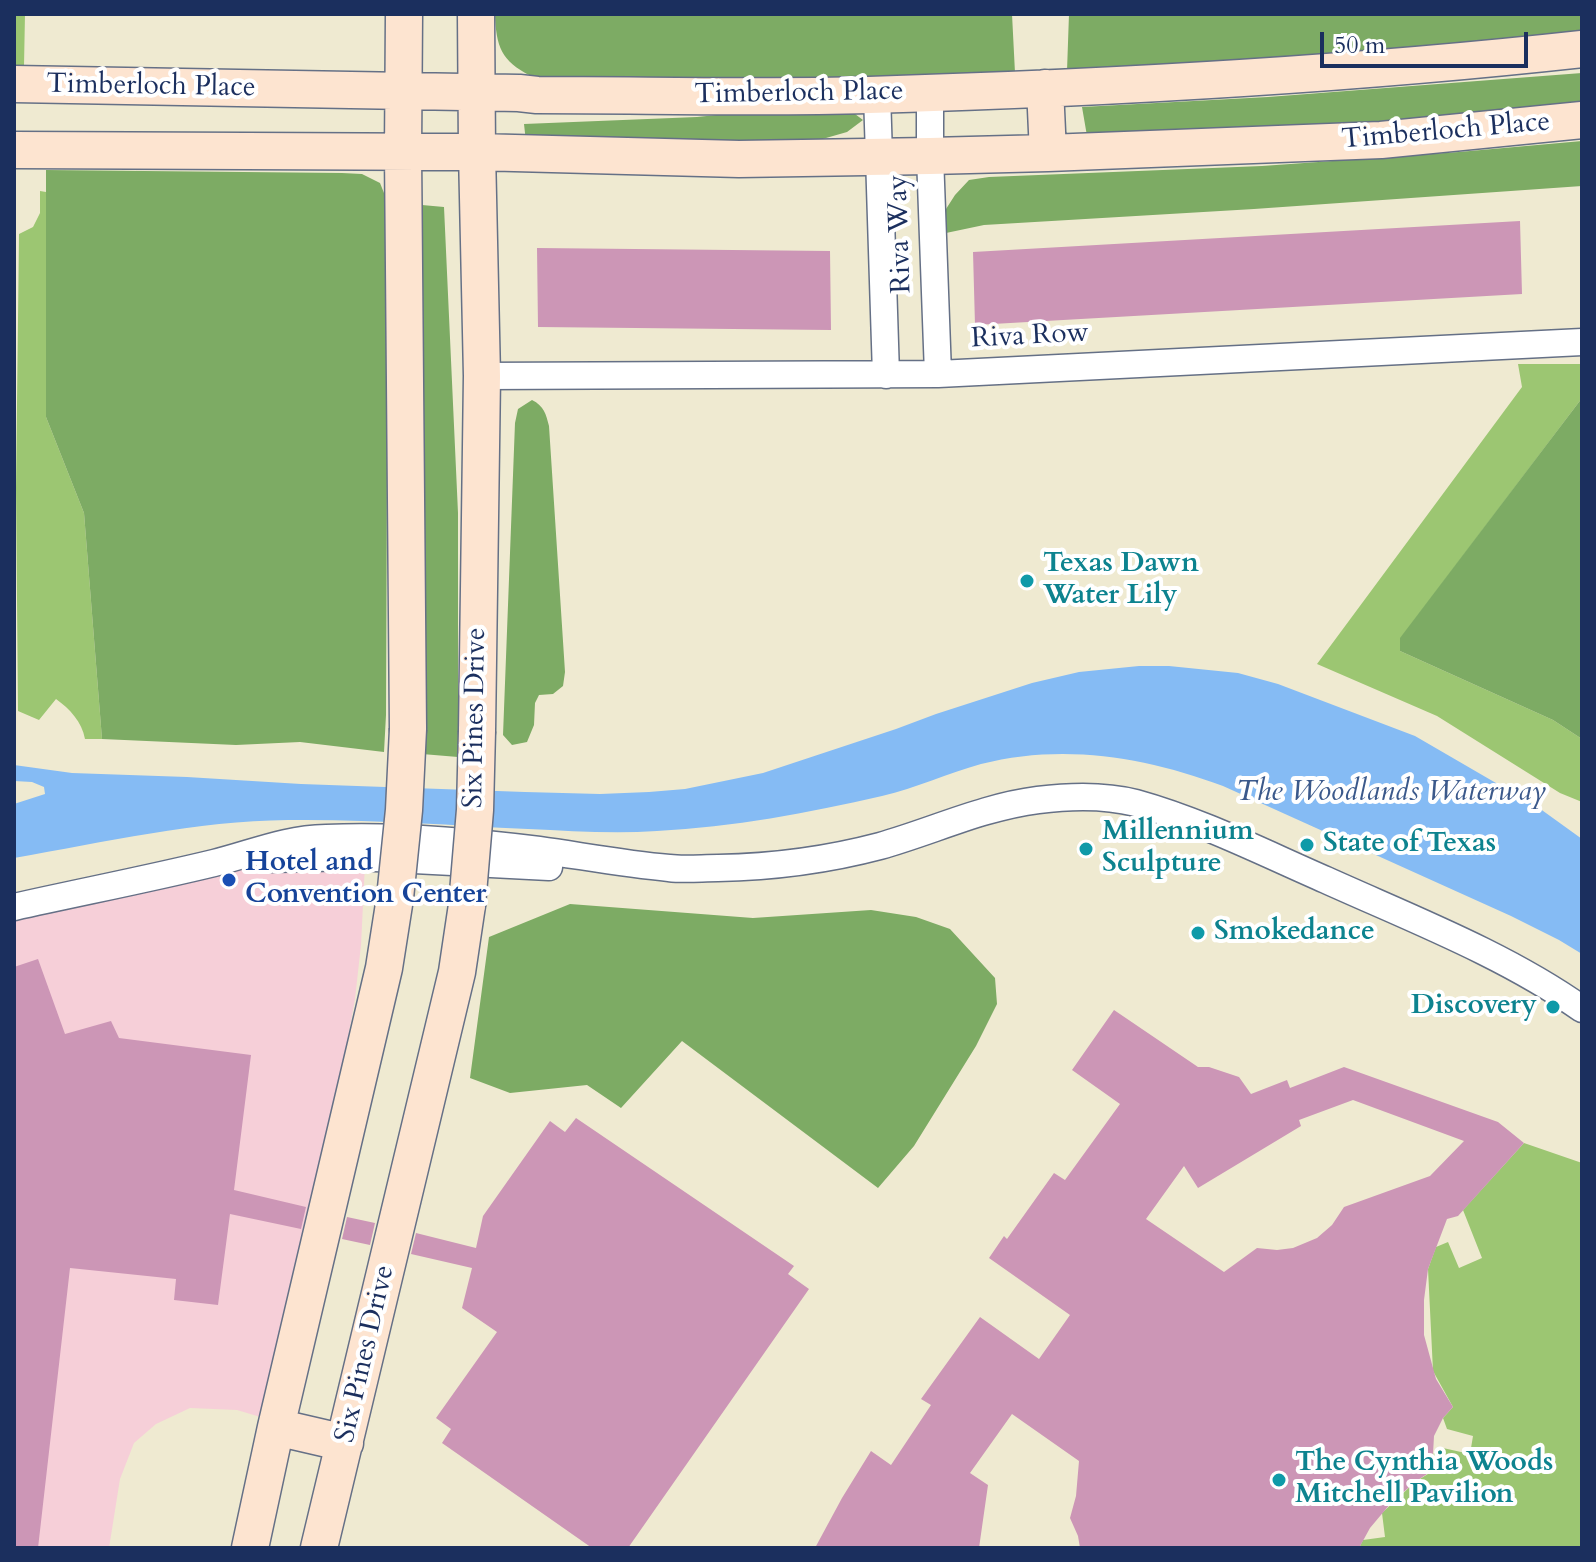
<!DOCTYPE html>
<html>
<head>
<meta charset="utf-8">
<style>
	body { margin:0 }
	#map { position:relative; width:1596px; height:1562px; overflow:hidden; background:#efead1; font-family:Cardo,serif }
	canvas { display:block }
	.frame { position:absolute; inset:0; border:16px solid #1b2f5e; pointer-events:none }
	.scale { position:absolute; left:1320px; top:32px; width:208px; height:36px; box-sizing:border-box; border:4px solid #1b2f5e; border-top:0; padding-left:10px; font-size:24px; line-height:28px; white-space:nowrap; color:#1b2f5e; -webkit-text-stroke:6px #fff; paint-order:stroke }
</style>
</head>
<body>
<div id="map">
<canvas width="1596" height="1562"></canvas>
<div class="frame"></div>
<div class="scale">50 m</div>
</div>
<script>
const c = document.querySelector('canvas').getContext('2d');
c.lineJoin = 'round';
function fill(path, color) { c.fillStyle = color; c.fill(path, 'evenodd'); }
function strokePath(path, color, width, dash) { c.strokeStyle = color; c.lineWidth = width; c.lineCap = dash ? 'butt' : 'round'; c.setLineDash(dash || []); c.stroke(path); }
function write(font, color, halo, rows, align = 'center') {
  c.font = font + ' Cardo,serif'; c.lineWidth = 8; c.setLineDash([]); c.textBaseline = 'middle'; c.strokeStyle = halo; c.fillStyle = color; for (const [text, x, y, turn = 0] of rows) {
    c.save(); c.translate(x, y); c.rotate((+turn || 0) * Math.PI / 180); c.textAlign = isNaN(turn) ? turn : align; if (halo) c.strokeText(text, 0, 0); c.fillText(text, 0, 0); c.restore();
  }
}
fill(new Path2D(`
	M 273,864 L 365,864 L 361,945 L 355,999 L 320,1191 L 267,1419 L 237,1410 L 190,1408 L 156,1424 L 134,1443 L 120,1479 L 109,1548 L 14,1548 L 14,916 L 155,883 Z`), '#f6cfd8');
fill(new Path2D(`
	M 14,14 L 25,14 L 24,66 L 14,65 Z
	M 40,191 L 46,192 L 46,417 L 84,513 L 102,739 L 85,739 C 82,722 70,709 56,699 L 39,720 L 18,711 L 16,488 L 19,234 L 33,227 L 40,213 Z
	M 1518,364 L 1582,364 L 1582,398 L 1401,638 L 1400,651 L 1553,720 L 1582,739 L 1582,802 L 1560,793 L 1437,716 L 1317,664 L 1522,387 Z
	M 1524,1143 L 1582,1163 L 1582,1548 L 1359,1548 L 1363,1540 L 1385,1537 L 1382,1513 L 1415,1482 L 1436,1469 L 1433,1454 L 1443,1448 L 1470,1454 L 1473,1436 L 1447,1429 L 1443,1418 L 1453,1407 L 1433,1371 L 1428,1269 L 1436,1247 L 1448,1242 L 1459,1268 L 1482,1258 L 1463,1210 Z`), '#9cc672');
fill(new Path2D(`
	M 495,14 L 1012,14 L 1015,73 L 871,79 L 640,79 L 531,76 C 501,61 496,46 495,14 Z
	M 1069,14 L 1582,14 L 1582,36 L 1410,51 L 1067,71 Z
	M 1582,73 L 1582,102 L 1470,117 L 1241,132 L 1087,136 L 1082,107 L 1268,97 Z
	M 832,109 L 855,114 L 863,120 L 847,132 L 812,142 L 526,142 L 524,124 L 697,117 L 764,110 Z
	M 1582,141 L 1582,186 L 1254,209 L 984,225 L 946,233 L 946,209 L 955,195 L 969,180 L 989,177 L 1262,166 L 1459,152 Z
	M 46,170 L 342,173 L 362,174 L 380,183 L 386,198 L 388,219 L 386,715 L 384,752 L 300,742 L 236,745 L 102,739 L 84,513 L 46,417 Z
	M 422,205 L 444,207 L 458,513 L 458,757 L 422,754 L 421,513 Z
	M 1582,398 L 1582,739 L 1553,720 L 1400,651 L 1400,638 Z
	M 532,400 C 544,406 546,414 549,426 L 565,672 L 563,686 L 553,694 L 539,695 L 535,703 L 534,725 L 527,742 L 512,745 L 503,735 L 515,423 L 518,409 Z
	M 570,904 L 753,918 L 871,910 L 916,917 L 950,929 L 995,978 L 997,1004 L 976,1046 L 914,1146 L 878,1188 L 682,1041 L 621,1108 L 587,1085 L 510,1093 L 470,1078 L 489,937 Z`), '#7dab64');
fill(new Path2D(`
	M 1139,666 L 1169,666 L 1238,673 L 1278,684 L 1415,736 L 1539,808 L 1582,839 L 1582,954 L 1559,940 L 1511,916 L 1223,786 C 1146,757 1063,743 981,764 C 948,773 916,788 882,796 C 808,813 733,827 657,831 C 614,834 571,831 528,829 C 448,825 368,819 288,820 C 196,821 105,842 14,858 L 14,804 L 45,794 L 44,787 L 32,782 L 14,781 L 14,765 L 72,773 L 187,777 L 301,784 L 525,792 L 600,794 L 649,792 L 685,789 L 763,773 L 896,729 L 936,714 L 1032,683 L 1079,672 Z`), '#85bbf4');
fill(new Path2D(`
	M 1520,221 L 1522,294 L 975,325 L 973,252 Z
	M 537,248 L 830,251 L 831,330 L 538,327 Z
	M 38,959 L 65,1034 L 111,1021 L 119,1038 L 251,1055 L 234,1190 L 306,1207 L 301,1229 L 230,1214 L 218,1305 L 174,1300 L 176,1279 L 70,1268 L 38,1548 L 14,1548 L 14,967 Z
	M 1114,1010 L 1198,1067 L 1209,1067 L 1239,1077 L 1251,1094 L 1287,1080 L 1290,1088 L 1344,1067 L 1498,1122 L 1524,1143 L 1458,1216 L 1447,1219 L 1428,1269 L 1424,1300 L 1424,1335 L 1436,1379 L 1453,1407 L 1443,1418 L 1434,1436 L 1433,1454 L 1436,1468 L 1415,1482 L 1391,1503 L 1370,1528 L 1359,1548 L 1080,1548 L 1078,1536 L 1070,1518 L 1076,1496 L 1079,1461 L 1012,1414 L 970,1473 L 988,1485 L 979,1548 L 815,1548 L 842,1498 L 871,1451 L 891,1465 L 931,1405 L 921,1399 L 980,1317 L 1039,1359 L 1070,1315 L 989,1258 L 1004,1236 L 1007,1239 L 1054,1173 L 1065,1180 L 1120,1104 L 1072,1070 ZM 1353,1100 L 1464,1141 L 1430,1176 L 1344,1207 L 1332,1225 L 1317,1238 L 1293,1248 L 1277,1250 L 1257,1248 L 1224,1272 L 1146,1219 L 1184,1166 L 1198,1188 L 1301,1126 L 1299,1120 Z
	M 576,1118 L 794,1266 L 788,1274 L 809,1289 L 628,1548 L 592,1548 L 442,1443 L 451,1429 L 436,1418 L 497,1332 L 462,1308 L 472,1268 L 411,1254 L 416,1233 L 476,1248 L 483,1216 L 550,1121 L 565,1132 Z
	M 347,1217 L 375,1223 L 370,1245 L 342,1239 Z`), '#cc96b6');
const street = new Path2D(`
	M 930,92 L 930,156 L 938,374
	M 877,94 L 886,375
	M 482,376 L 938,374 L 1582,342
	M 268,859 L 356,857 L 549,867
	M 14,907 C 81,892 148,879 214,863 C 254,853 284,839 326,838 C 397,835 468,841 539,850 C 582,856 625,864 669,868 C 685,870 702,868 718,868 C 773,867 827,860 880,846 C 933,831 983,807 1038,800 C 1069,796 1105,795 1136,803 C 1201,821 1264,853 1326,880 C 1410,918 1506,955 1582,1009`);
const secondary = new Path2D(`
	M 404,14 L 403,152 L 408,729
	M 476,14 L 477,152 L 482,376 L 477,731
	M 14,84 L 519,93 L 537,95 C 647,95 759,98 869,95 C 1107,88 1345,75 1582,49
	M 1045,88 L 1048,153
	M 14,150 L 477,152 L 739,159 L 930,156 L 1048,153 L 1381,140 L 1582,120
	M 276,1427 L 345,1443
	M 250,1548 L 276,1427 L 384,968 L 395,898
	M 319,1548 L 457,972 L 467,905`);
strokePath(street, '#657086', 29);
strokePath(secondary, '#657086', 39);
strokePath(street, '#fff', 26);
strokePath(secondary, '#fde4d0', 36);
const secondaryBridge = new Path2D(`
	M 395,898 L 404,810 L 408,729
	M 467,905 L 475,810 L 477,731`);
strokePath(secondaryBridge, '#657086', 39, []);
strokePath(secondaryBridge, '#fde4d0', 36);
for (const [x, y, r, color] of [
	[1027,581,8,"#0f9aa8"],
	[1307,845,8,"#0f9aa8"],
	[1086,849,8,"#0f9aa8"],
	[229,880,8,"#1a4fb4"],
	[1198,933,8,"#0f9aa8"],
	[1553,1007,8,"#0f9aa8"],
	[1279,1480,8,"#0f9aa8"]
]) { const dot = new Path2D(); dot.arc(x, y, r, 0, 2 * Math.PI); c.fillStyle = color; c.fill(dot); strokePath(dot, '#fff', 3); }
write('28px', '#1b2f5e', '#fff', [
	["Timberloch Place",151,87,1],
	["Timberloch Place",799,94,-1],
	["Timberloch Place",1446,132,-5],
	["Riva Way",901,234,-92],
	["Riva Row",1030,337,-3],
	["Six Pines Drive",476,718,-89],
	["Six Pines Drive",366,1354,-77]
]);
write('bold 28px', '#0d838f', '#fff', [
	["Texas Dawn",1043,565],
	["Water Lily",1043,597],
	["Millennium",1102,833],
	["Sculpture",1102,865],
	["State of Texas",1323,845],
	["Smokedance",1214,933],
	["Discovery",1537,1007,"right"],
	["The Cynthia Woods",1295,1464],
	["Mitchell Pavilion",1295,1496]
], 'left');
write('bold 28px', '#164399', '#fff', [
	["Hotel and",245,864],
	["Convention Center",245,896]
], 'left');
write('italic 30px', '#3b598b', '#fff', [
	["The Woodlands Waterway",1391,793]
]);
</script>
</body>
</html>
